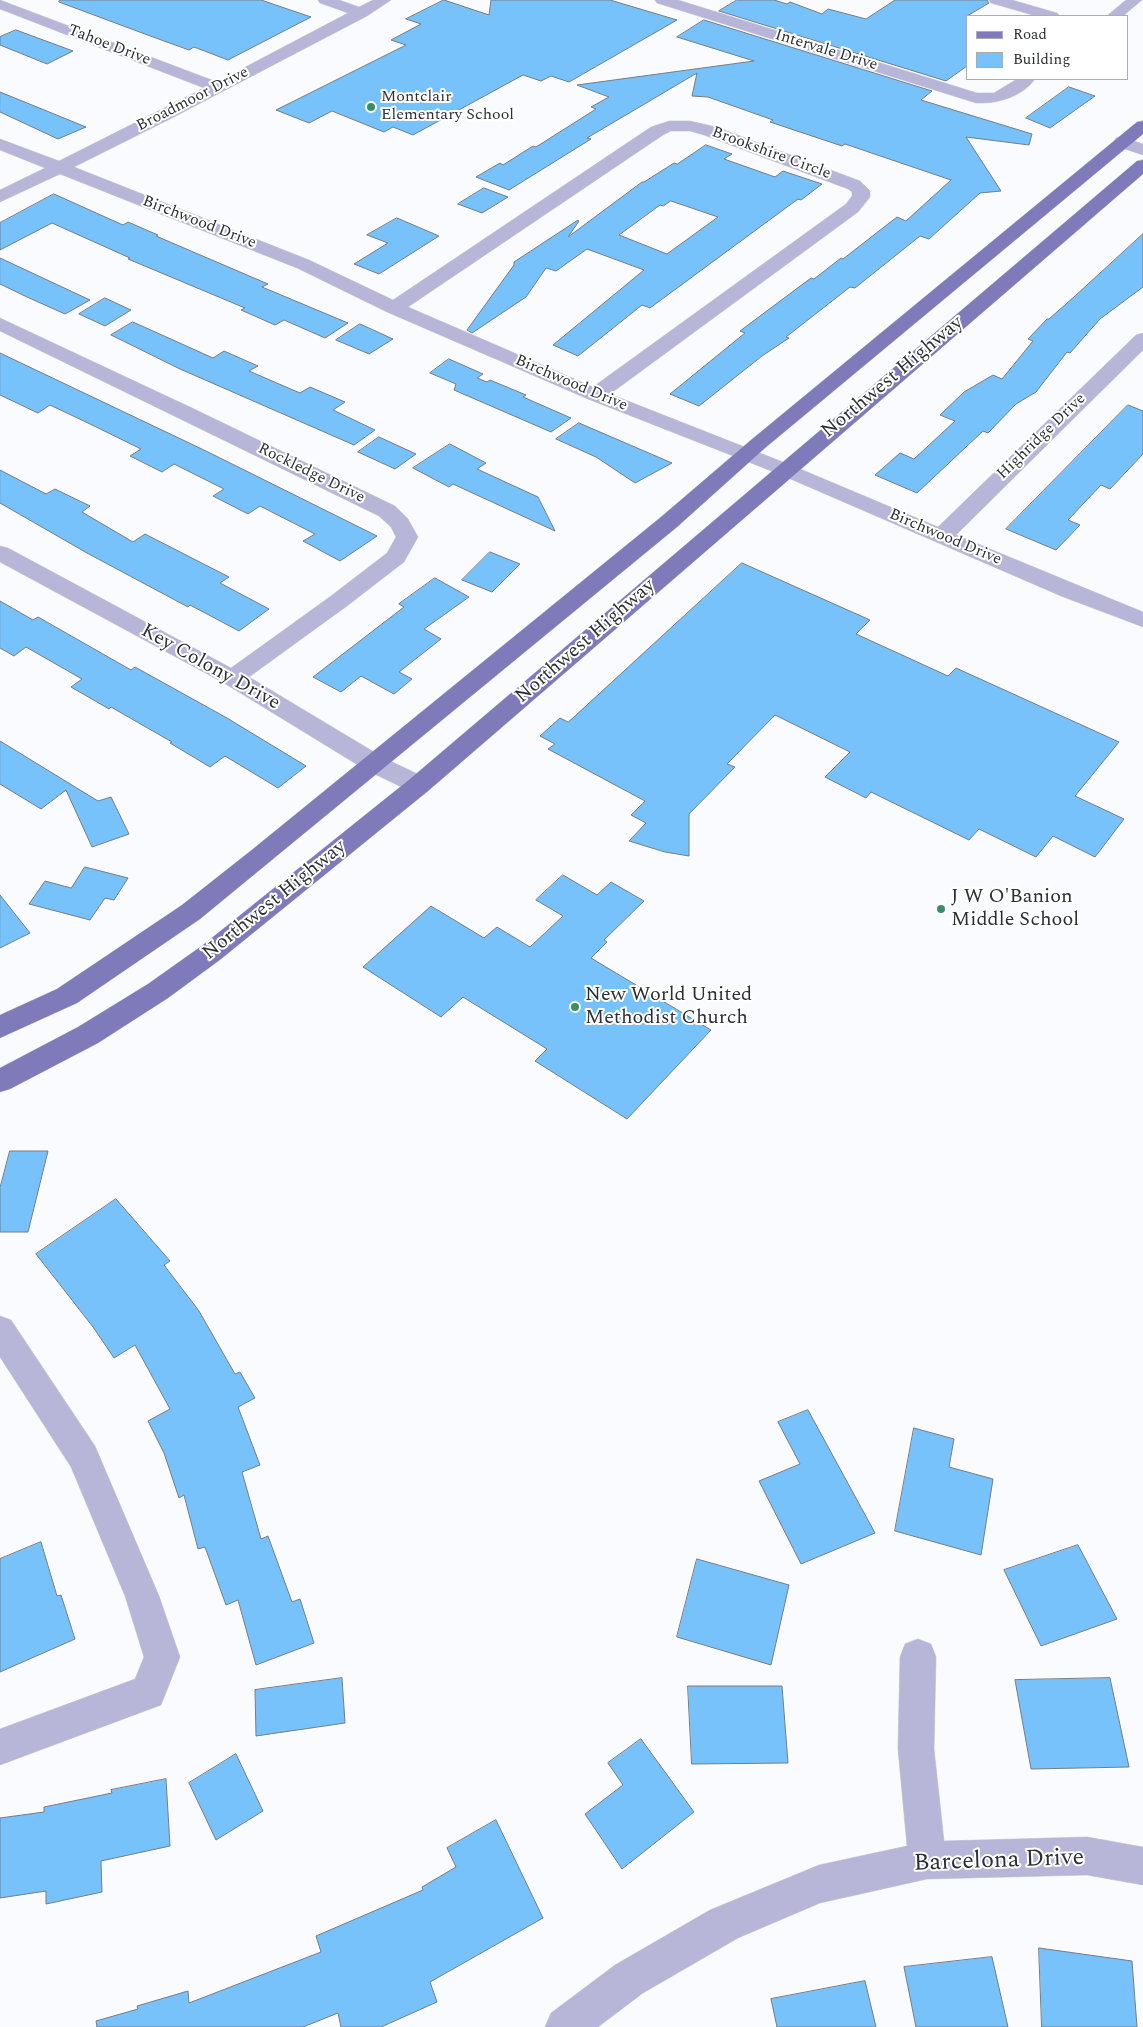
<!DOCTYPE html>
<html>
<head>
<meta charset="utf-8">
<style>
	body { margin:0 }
	#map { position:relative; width:1143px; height:2027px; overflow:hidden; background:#f9fbfe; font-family:Spectral,serif }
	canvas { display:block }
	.legend { position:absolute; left:966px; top:15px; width:162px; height:65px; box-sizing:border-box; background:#fff; border:1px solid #abacad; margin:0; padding:6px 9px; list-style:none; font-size:15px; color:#2e2f32 }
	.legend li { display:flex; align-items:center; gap:10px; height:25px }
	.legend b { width:25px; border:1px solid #abacad }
</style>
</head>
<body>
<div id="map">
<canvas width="1143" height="2027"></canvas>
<ul class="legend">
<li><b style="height:6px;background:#7f7aba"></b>Road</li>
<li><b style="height:14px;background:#78c2fc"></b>Building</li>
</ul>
</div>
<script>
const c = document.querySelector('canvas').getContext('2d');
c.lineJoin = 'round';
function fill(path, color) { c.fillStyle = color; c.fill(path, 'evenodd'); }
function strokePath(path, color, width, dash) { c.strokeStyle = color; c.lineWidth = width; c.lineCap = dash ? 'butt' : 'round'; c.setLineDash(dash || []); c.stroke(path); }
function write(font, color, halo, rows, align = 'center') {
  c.font = font + ' Spectral,serif'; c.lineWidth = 4; c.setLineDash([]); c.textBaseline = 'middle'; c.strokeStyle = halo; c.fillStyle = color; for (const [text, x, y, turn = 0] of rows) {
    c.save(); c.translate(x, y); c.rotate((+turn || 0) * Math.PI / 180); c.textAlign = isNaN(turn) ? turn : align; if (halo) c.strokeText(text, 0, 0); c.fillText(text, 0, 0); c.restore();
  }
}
const building = new Path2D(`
	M 60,0 L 261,0 L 311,17 L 228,60 L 194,47 L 189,50 L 153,37 L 59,2 Z
	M 444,0 L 489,15 L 491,0 L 610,0 L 677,20 L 569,82 L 551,76 L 541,81 L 523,75 L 413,135 L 393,127 L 384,132 L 332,111 L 309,123 L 276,110 L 406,45 L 391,40 L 421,24 L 406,19 Z
	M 737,0 L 774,0 L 787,4 L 790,2 L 822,14 L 828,9 L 866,19 L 895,0 L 987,0 L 989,3 L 967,16 L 967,66 L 946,81 L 719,11 Z
	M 704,20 L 932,91 L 921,100 L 1032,134 L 1029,145 L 966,137 L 1001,191 L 980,193 L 929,239 L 920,236 L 855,288 L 850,287 L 786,337 L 789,338 L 762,356 L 699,406 L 670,394 L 745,333 L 740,331 L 811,278 L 814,279 L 841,258 L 843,259 L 897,217 L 906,221 L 951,180 L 845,144 L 842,146 L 770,122 L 773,120 L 708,97 L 692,96 L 697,73 L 587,138 L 591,139 L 509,190 L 476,177 L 500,163 L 503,165 L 533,146 L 536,147 L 596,109 L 591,107 L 609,97 L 577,85 L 754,61 L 677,37 Z
	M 16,30 L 73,51 L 47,64 L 0,45 L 0,37 Z
	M 1069,87 L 1095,96 L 1050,128 L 1026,118 Z
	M 0,92 L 86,127 L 58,139 L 0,112 Z
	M 706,145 L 732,154 L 724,159 L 775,177 L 783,171 L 822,184 L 801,200 L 798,199 L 650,308 L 642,305 L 578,356 L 553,345 L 644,270 L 587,249 L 556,271 L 546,268 L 526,297 L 472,333 L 467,330 L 514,265 L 514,262 L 578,220 L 579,221 L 568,237 L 642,182 L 644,182 L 674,163 L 677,164 ZM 671,201 L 718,217 L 667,254 L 619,235 L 660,205 L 663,206 Z
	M 484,188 L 508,197 L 482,213 L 458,204 Z
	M 54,194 L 123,225 L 128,222 L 158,235 L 156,236 L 268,284 L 262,287 L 348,323 L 325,338 L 284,320 L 275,325 L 241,310 L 245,308 L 128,259 L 130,258 L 52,223 L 0,250 L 0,223 Z
	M 397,218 L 439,236 L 379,274 L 354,264 L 388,243 L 367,235 Z
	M 1143,234 L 1143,287 L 1100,319 L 1070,353 L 1067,352 L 1036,392 L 1016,404 L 988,433 L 983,431 L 917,493 L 875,475 L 900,453 L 914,459 L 955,421 L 940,415 L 964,392 L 993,375 L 1002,379 L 1033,341 L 1028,339 L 1047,319 L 1049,319 L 1075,296 Z
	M 0,258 L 90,300 L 65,314 L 27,297 L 0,284 Z
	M 105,298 L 131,310 L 105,326 L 79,314 Z
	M 133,322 L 213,358 L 224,351 L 258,366 L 249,371 L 300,393 L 310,387 L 345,402 L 333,410 L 375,430 L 354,445 L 180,369 L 111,335 Z
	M 360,324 L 393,339 L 369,354 L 336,340 Z
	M 0,353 L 206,451 L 377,536 L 340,561 L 303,541 L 315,534 L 260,506 L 248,514 L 213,496 L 224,489 L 174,464 L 162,472 L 130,456 L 141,449 L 90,424 L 50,405 L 38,413 L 0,395 Z
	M 449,359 L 483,374 L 477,378 L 487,382 L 490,380 L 526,395 L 523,397 L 571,418 L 551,432 L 454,390 L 456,384 L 430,373 Z
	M 1128,405 L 1143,411 L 1143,454 L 1110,489 L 1101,485 L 1068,520 L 1080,525 L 1056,550 L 1006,529 Z
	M 579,423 L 672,463 L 635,483 L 596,457 L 556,439 Z
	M 379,437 L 416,454 L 395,469 L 358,452 Z
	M 450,444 L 486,463 L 477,469 L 538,497 L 555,531 L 453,484 L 449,487 L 413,468 Z
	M 0,470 L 46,494 L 55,489 L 90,506 L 82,512 L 133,542 L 145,534 L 229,577 L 220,583 L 269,609 L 239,631 L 190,605 L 188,607 L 87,553 L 0,503 Z
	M 490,552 L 520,564 L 492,592 L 462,580 Z
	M 742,563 L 870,620 L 856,634 L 948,676 L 956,668 L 1119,742 L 1075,796 L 1124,819 L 1095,857 L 1053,836 L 1036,857 L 979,829 L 969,840 L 871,792 L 866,798 L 825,777 L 850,752 L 775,715 L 727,764 L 735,767 L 689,814 L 689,856 L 665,852 L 629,841 L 646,823 L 631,815 L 645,801 L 548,749 L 555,744 L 540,736 L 560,718 L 568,722 Z
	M 435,578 L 469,597 L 424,629 L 441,639 L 399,672 L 412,679 L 394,694 L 361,676 L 341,692 L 313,677 L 404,607 L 399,604 Z
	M 0,601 L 33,620 L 38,617 L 131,670 L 135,667 L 227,718 L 306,766 L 278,788 L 225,756 L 210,767 L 170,743 L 172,742 L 111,707 L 109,709 L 71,687 L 82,679 L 26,647 L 14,656 L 0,648 Z
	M 0,741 L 98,801 L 111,797 L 129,834 L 92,847 L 66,790 L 41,809 L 0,784 Z
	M 85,867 L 128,878 L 114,900 L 105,898 L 90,920 L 29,904 L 45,881 L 71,888 Z
	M 563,875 L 597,895 L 611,882 L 644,901 L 604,940 L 607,942 L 591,958 L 711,1030 L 627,1119 L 535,1061 L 547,1049 L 463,997 L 441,1017 L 363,967 L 431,906 L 484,938 L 497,927 L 530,947 L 563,916 L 536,900 Z
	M 0,895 L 30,933 L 0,948 Z
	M 10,1151 L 48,1151 L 28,1232 L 0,1232 L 0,1188 Z
	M 116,1199 L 170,1261 L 164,1265 L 199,1311 L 235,1374 L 240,1372 L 255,1398 L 238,1407 L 260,1465 L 242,1472 L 261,1539 L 268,1536 L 292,1602 L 300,1599 L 314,1643 L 256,1665 L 238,1600 L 226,1605 L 205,1547 L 198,1549 L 184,1495 L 179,1498 L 164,1453 L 148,1421 L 170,1409 L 135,1345 L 114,1358 L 93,1327 L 36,1254 Z
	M 808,1410 L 875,1533 L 801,1564 L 759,1481 L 800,1464 L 778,1422 Z
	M 914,1428 L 954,1439 L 949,1467 L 993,1479 L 981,1555 L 895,1531 Z
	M 41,1542 L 57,1596 L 61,1595 L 75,1639 L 0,1672 L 0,1559 Z
	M 1078,1545 L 1117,1619 L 1041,1646 L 1004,1570 Z
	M 697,1559 L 789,1585 L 771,1665 L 677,1637 Z
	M 342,1678 L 345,1723 L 256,1736 L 255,1690 Z
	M 1110,1678 L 1129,1767 L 1031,1769 L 1015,1680 Z
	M 688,1686 L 782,1686 L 788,1763 L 692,1764 Z
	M 641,1739 L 694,1812 L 622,1869 L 585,1814 L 623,1785 L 608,1763 Z
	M 236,1754 L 263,1811 L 216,1840 L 189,1783 Z
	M 166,1779 L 170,1846 L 101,1861 L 102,1892 L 46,1904 L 46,1891 L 0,1898 L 0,1818 L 44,1812 L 44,1807 L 112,1793 L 111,1790 Z
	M 496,1820 L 543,1918 L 430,1982 L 437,2002 L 381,2027 L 341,2027 L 338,2013 L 303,2027 L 97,2027 L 96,2021 L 138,2009 L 137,2006 L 188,1991 L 189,2003 L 321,1952 L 316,1936 L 423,1890 L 422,1887 L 456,1867 L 447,1848 Z
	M 1039,1948 L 1132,1961 L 1137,2027 L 1042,2027 Z
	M 992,1957 L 1008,2027 L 916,2027 L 904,1967 Z
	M 865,1981 L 876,2027 L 777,2027 L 771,1999 Z`);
fill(building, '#78c2fc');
strokePath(building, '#767c82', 1);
const minor = new Path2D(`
	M 0,0 L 217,82 L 348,13 L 320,3 L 318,0 L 339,0 L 359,7 L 373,0 L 391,0 L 367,16 L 170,119 L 74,167 L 309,260 L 393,300 L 651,127 L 669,121 L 690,121 L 716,127 L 860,181 L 870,191 L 870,197 L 858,212 L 610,394 L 793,466 L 938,527 L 1136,335 L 1143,333 L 1143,350 L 956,535 L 1143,612 L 1143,627 L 1061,596 L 779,474 L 588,399 L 387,312 L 297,268 L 60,174 L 0,202 L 0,190 L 45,168 L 0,150 L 0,139 L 59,161 L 204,88 L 0,9 ZM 671,131 L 690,131 L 704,135 L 848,189 L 852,192 L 852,196 L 846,204 L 593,387 L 408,307 L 663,135 Z
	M 655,0 L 678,0 L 977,93 L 994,93 L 1017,79 L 1035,79 C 1022,97 997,104 976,103 L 657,3 Z
	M 989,0 L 1012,0 L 1057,13 L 1060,16 L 1036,16 L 991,3 Z
	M 1126,0 L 1142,0 L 1123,16 L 1107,16 Z
	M 1122,137 L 1143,144 L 1143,155 L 1116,146 L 1114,142 L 1116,138 Z
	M 0,318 L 192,408 L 395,506 L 408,519 L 418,537 L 404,562 L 347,606 L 249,677 L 384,758 L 428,779 L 431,785 L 428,791 L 419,794 L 410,791 L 366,770 L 224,683 L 0,562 L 0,546 L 8,548 L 231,668 L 331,596 L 387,553 L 396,537 L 391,527 L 379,516 L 0,331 Z
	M 0,1316 L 11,1320 L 95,1446 L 159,1596 L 180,1657 L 161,1705 L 0,1765 L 0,1729 L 135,1679 L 144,1657 L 125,1596 L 71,1467 L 0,1357 Z
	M 918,1639 L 931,1644 L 936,1657 L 934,1749 L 944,1841 L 1087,1837 L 1143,1847 L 1143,1885 L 1087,1875 L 927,1879 L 820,1903 L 738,1938 L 643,1993 L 598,2027 L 545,2027 L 551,2013 L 615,1965 L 710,1910 L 819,1865 L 907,1846 L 898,1749 L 900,1657 L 905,1644 Z`);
const major = new Path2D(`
	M 1143,121 L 1143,134 L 765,448 L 677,527 L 200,919 L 77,1003 L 0,1038 L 0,1015 L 57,989 L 182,905 L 253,849 L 661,517 L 751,440 L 1137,122 Z
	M 1143,160 L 1143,174 L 428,791 L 221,959 L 168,998 L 98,1043 L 10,1089 L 0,1092 L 0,1068 L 78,1027 L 148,984 L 203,945 L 410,779 L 1137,161 Z`);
strokePath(minor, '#d4d6d9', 1);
strokePath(major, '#d4d6d9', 1);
fill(minor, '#b7b6d9');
fill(major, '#7f7aba');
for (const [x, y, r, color] of [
	[371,107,5,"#388f63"],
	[941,909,5,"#388f63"],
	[575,1007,5,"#388f63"]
]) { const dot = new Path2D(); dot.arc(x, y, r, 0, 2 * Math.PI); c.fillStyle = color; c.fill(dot); strokePath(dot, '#fff', 2); }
write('16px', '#2e2f32', '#fff', [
	["Tahoe Drive",109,46,21],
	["Intervale Drive",826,51,17],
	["Broadmoor Drive",193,100,-27],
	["Brookshire Circle",771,154,20],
	["Birchwood Drive",199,223,21],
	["Birchwood Drive",571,384,23],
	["Highridge Drive",1042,437,-44],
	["Rockledge Drive",311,474,26],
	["Birchwood Drive",945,538,23]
]);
write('16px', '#2e2f32', '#fff', [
	["Montclair",381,98],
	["Elementary School",381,116]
], 'left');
write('20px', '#2e2f32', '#fff', [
	["Northwest Highway",893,378,-40],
	["Northwest Highway",586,642,-41],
	["Key Colony Drive",210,668,29],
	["Northwest Highway",275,901,-39]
]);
write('20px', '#2e2f32', '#fff', [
	["J W O'Banion",951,898],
	["Middle School",951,921],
	["New World United",585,996],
	["Methodist Church",585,1019]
], 'left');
write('24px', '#2e2f32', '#fff', [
	["Barcelona Drive",999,1862,-2]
]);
</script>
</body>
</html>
